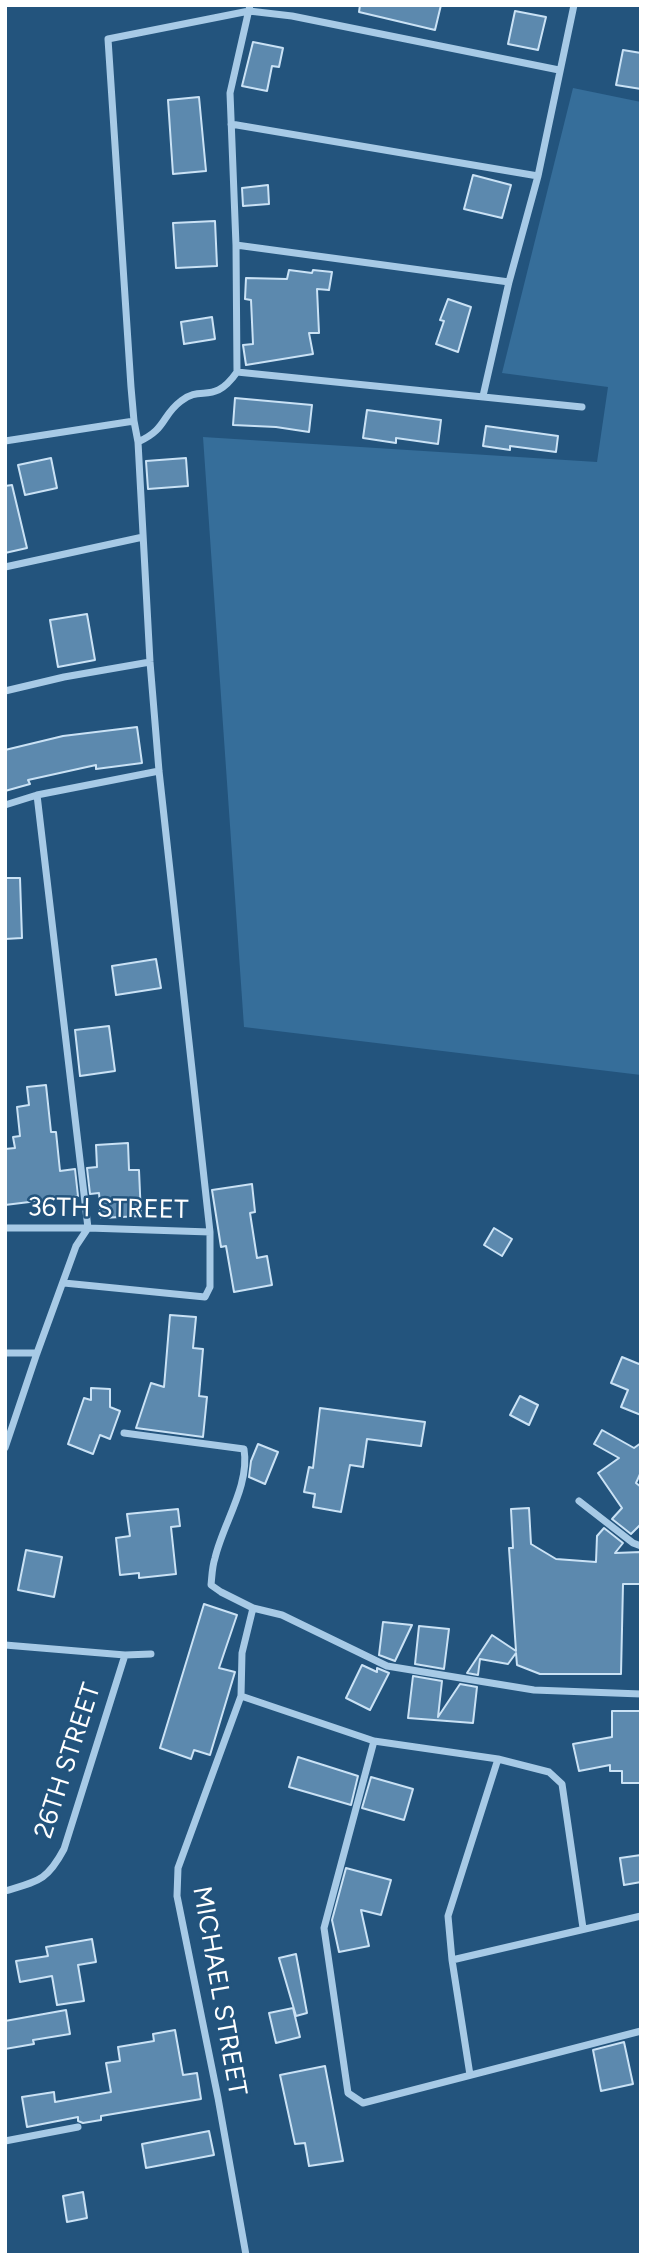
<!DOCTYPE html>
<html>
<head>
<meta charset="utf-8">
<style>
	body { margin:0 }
	#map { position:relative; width:646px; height:2260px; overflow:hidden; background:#23547d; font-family:Figtree,sans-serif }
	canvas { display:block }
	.frame { position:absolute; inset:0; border:7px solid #fff; pointer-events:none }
</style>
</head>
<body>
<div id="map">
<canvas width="646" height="2260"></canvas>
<div class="frame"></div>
</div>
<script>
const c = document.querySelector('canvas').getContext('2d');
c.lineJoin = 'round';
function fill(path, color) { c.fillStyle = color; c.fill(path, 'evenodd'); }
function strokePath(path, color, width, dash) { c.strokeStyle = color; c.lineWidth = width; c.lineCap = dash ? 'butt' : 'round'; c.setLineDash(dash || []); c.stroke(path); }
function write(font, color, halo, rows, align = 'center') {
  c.font = font + ' Figtree,sans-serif'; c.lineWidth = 5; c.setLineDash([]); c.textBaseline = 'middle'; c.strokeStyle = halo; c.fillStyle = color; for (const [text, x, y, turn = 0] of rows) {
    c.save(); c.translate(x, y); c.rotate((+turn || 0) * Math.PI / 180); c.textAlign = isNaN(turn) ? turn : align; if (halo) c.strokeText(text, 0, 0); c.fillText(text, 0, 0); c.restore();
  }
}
fill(new Path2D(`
	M 573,88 L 641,102 L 641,1075 L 244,1027 L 203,437 L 597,462 L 608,387 L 502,373 Z`), '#366e9a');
const building = new Path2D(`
	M 360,5 L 441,5 L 435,30 L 359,12 Z
	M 515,11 L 546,17 L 538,50 L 508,44 Z
	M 253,42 L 283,48 L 279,67 L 272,66 L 267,91 L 242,86 Z
	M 623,50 L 641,53 L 641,89 L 616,85 Z
	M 199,97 L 206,171 L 173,174 L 168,100 Z
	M 473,175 L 511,185 L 502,218 L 464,209 Z
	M 268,185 L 269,204 L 243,206 L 242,188 Z
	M 215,221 L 217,266 L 176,268 L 173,223 Z
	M 289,270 L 312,273 L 313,270 L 332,272 L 329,290 L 317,289 L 319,333 L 309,333 L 313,354 L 246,365 L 243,345 L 253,344 L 251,300 L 245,299 L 246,278 L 287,279 Z
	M 448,299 L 471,307 L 458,352 L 436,344 L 444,321 L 440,320 Z
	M 212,317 L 215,339 L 184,344 L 181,322 Z
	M 235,398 L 312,405 L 309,432 L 276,427 L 233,425 Z
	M 367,410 L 441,420 L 438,444 L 396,438 L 396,443 L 363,438 Z
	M 486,426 L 558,436 L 556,452 L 510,446 L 510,450 L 483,446 Z
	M 51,458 L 57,488 L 25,495 L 18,465 Z
	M 186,458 L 188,486 L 148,489 L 146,461 Z
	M 12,485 L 27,548 L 5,553 L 5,486 Z
	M 87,614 L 95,660 L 58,667 L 50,620 Z
	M 137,727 L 142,763 L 96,769 L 96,765 L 28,780 L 30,784 L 5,791 L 5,750 L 63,736 Z
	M 5,878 L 20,878 L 22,938 L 5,939 Z
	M 156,959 L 161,988 L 116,995 L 112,966 Z
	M 109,1026 L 115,1071 L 80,1076 L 75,1030 Z
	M 46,1085 L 51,1132 L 56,1132 L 60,1171 L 75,1169 L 78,1196 L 5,1205 L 5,1149 L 15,1148 L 13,1137 L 20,1136 L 17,1107 L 29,1105 L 27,1087 Z
	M 128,1143 L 129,1170 L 139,1170 L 141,1216 L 101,1218 L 99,1193 L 90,1194 L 87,1168 L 97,1167 L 96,1145 Z
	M 252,1184 L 255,1212 L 250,1213 L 257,1258 L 267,1256 L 272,1285 L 234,1292 L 226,1246 L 221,1247 L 212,1190 Z
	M 494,1228 L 512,1239 L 502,1256 L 484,1245 Z
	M 170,1315 L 196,1317 L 193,1348 L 203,1349 L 199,1396 L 207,1397 L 203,1437 L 136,1428 L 151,1383 L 164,1387 Z
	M 622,1357 L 639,1364 L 641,1361 L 641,1415 L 621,1407 L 628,1390 L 611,1383 Z
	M 91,1388 L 110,1389 L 110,1407 L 120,1411 L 110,1439 L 100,1435 L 93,1454 L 68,1444 L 84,1398 L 91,1400 Z
	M 520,1396 L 538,1405 L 529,1425 L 510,1415 Z
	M 320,1408 L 425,1422 L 421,1446 L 367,1439 L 363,1467 L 350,1465 L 341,1512 L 313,1507 L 315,1494 L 304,1492 L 309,1467 L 313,1468 Z
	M 602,1430 L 634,1448 L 641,1443 L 641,1472 L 636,1483 L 641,1487 L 641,1524 L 631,1534 L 612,1519 L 622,1508 L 598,1473 L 619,1458 L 594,1444 Z
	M 258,1444 L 278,1452 L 265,1484 L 249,1477 L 251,1461 Z
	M 529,1508 L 531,1544 L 556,1559 L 596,1562 L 597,1536 L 604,1528 L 623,1543 L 615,1553 L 641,1552 L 641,1584 L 623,1584 L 621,1674 L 540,1674 L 517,1665 L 516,1653 L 508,1664 L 480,1659 L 478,1675 L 467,1673 L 492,1635 L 516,1651 L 509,1548 L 513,1548 L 511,1509 Z
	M 178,1509 L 180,1526 L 171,1527 L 176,1574 L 139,1578 L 139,1573 L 120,1575 L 116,1538 L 130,1536 L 127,1514 Z
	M 26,1550 L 62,1557 L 54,1597 L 18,1590 Z
	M 204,1604 L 237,1615 L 219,1668 L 235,1672 L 210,1755 L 194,1750 L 191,1759 L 160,1748 Z
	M 383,1622 L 412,1625 L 395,1661 L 379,1655 Z
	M 419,1626 L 449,1629 L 444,1669 L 415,1664 Z
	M 362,1665 L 377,1672 L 377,1668 L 389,1673 L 370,1710 L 346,1698 Z
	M 413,1676 L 442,1681 L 438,1717 L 460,1684 L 477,1687 L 473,1723 L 408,1718 Z
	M 612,1711 L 641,1711 L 641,1783 L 622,1783 L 622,1771 L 610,1771 L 610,1765 L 579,1771 L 573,1744 L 612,1737 Z
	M 298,1757 L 358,1776 L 351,1805 L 289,1787 Z
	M 371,1777 L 413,1789 L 404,1820 L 362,1808 Z
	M 641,1855 L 641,1882 L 624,1885 L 620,1858 Z
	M 346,1868 L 391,1880 L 381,1915 L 361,1910 L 369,1946 L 339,1952 L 332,1920 Z
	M 92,1939 L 96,1962 L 78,1965 L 84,2001 L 57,2005 L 52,1976 L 20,1982 L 16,1961 L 48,1956 L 46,1947 Z
	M 296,1954 L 307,2013 L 296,2016 L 279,1958 Z
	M 293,2008 L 300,2037 L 276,2043 L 269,2013 Z
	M 66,2010 L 70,2034 L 33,2040 L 34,2044 L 5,2049 L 5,2021 Z
	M 175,2030 L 183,2075 L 197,2073 L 201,2099 L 101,2116 L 101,2120 L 83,2123 L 78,2121 L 78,2117 L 27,2127 L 22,2097 L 54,2092 L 55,2102 L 111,2092 L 106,2063 L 120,2061 L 118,2047 L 154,2041 L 153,2034 Z
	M 624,2042 L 633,2084 L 601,2091 L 593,2050 Z
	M 325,2066 L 343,2161 L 309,2166 L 305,2143 L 295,2144 L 280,2075 Z
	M 209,2131 L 214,2155 L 146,2168 L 142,2144 Z
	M 83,2192 L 87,2218 L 67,2222 L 63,2196 Z`);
fill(building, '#5c89ae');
strokePath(building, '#cae2f5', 2);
strokePath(new Path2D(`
	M 231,124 L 538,176
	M 236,245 L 509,282
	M 237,372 L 236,245 L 230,93 L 250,5
	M 483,396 L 509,282 L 538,176 L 574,5
	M 5,441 L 134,421
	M 138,442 C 167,429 161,416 181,401 C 202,384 213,406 237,372 L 582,407
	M 5,567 L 143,537
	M 5,691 L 64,677 L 150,662
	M 5,805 L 37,795 L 159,771
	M 5,1228 L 88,1228 L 210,1232
	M 64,1283 L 205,1297 L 210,1287 L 210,1232 L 159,771 L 150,662 L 138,442 L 134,421 L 131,387 L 108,39 L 249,11 L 292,16 L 559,70
	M 5,1353 L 37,1353
	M 124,1433 L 244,1449 C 250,1486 223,1523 215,1558 C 212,1567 212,1576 211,1585 L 221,1592 L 253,1608
	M 5,1448 L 37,1353 L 76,1246 L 88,1228 L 37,795
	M 579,1501 L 633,1543 L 641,1546
	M 5,1645 L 125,1655 L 151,1654
	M 241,1696 L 374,1741 L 498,1759 L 549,1772 L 562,1784 L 583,1928
	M 374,1741 L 324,1928 L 348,2093 L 363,2103 L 641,2031
	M 5,1891 C 38,1881 47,1881 64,1849 L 125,1655
	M 452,1960 L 641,1916
	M 470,2075 L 452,1960 L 448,1916 L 498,1759
	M 5,2141 L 78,2127
	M 246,2255 L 218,2098 L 177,1896 L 178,1868 L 241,1696 L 242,1653 L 253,1608 L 282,1615 L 387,1666 L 534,1690 L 641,1694`), '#a7cae6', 7);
write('26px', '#fff', '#23547d', [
	["36TH STREET",108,1209,1],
	["26TH STREET",68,1761,-72],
	["MICHAEL STREET",219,1991,80]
]);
</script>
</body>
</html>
